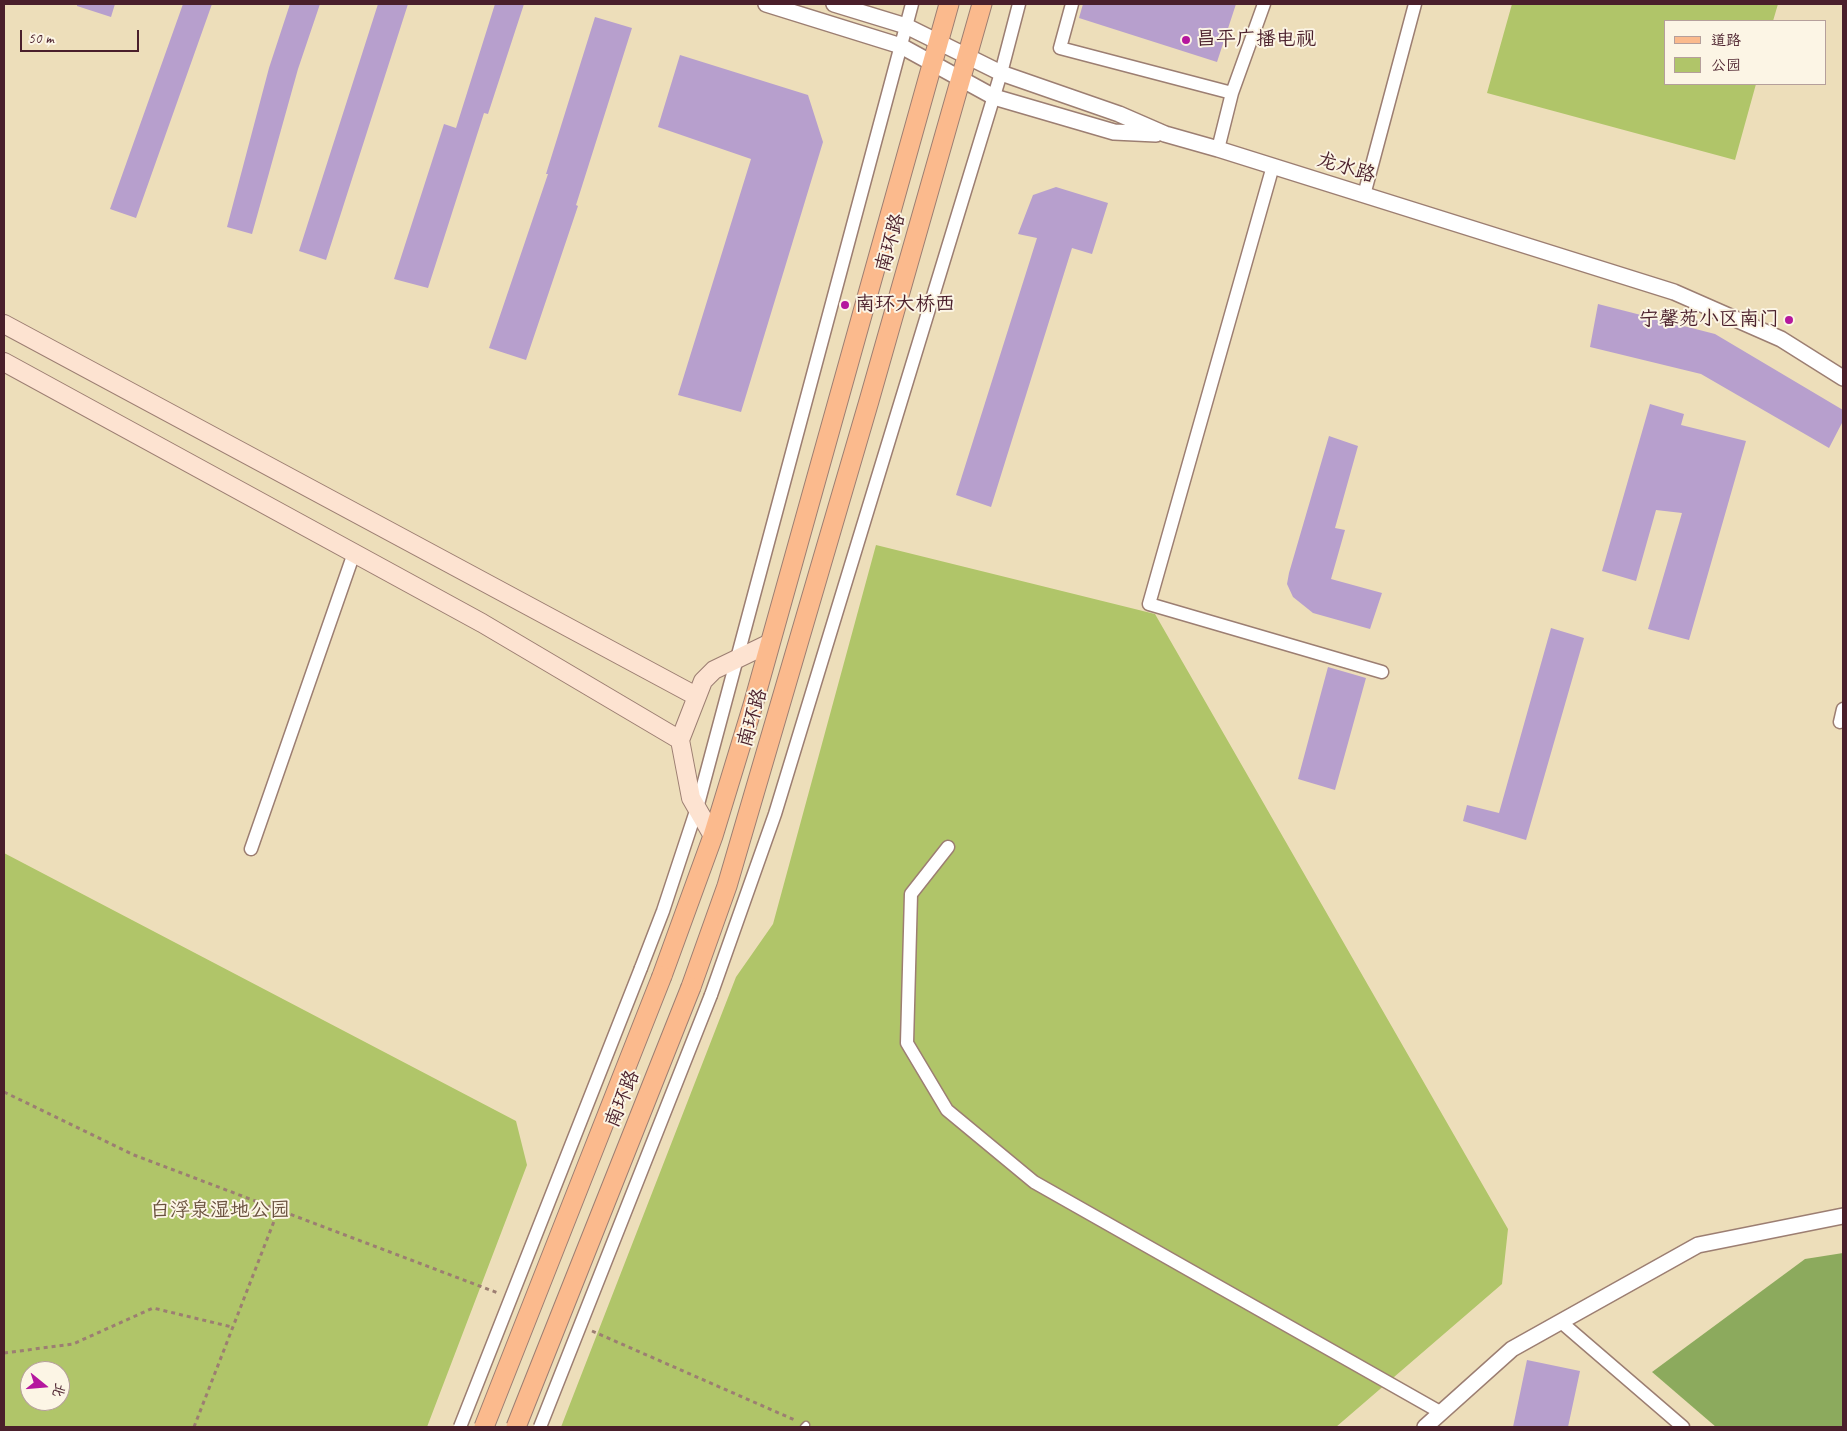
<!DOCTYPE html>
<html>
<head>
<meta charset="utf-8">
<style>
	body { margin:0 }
	#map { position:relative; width:1847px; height:1431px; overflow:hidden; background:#eddeba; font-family:Caveat,"LXGW WenKai TC",sans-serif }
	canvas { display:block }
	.frame { position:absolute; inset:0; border:5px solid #4a1f2b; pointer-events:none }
	.legend { position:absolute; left:1664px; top:20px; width:162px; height:65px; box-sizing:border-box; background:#fcf5e5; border:1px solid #b59f9b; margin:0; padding:6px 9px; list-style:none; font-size:15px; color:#4a1f2b }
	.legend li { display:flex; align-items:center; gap:10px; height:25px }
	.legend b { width:25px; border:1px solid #b59f9b }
	.north { position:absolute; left:20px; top:1361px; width:50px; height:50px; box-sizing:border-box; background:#fcf5e5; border:1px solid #b59f9b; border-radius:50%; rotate:107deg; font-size:14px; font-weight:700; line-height:20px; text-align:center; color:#4a1f2b }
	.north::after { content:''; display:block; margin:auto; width:18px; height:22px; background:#b5179e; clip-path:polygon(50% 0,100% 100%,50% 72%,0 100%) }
	.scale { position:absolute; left:20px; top:30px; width:119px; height:22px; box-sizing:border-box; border:2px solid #4a1f2b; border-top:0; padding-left:6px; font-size:15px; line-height:18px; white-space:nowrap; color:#4a1f2b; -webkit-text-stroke:4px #fcf5e5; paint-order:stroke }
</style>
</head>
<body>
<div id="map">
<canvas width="1847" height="1431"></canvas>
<div class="frame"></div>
<ul class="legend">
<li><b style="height:6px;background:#fbba8d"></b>道路</li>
<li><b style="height:14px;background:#b0c569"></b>公园</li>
</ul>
<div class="north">北</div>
<div class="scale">50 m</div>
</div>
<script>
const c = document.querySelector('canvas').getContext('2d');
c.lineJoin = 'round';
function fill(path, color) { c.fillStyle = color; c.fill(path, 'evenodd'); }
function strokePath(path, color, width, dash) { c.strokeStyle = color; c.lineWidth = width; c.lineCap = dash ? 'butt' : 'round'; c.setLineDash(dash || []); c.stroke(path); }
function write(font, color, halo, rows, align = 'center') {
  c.font = font + ' Caveat,"LXGW WenKai TC",sans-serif'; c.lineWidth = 4; c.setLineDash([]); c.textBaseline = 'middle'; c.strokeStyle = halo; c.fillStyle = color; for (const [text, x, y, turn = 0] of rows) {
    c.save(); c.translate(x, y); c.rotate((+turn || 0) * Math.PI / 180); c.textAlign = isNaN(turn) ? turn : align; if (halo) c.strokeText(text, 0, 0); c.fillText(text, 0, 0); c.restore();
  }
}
fill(new Path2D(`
	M 1512,4 L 1778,4 L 1773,21 L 1666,21 L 1666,84 L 1756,84 L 1735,160 L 1487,93 Z
	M 876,545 L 1155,614 L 1508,1229 L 1502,1284 L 1336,1427 L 561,1427 L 736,977 L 773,924 Z
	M 4,853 L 516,1121 L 527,1165 L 427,1427 L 4,1427 ZM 30,1371 L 60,1371 L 60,1401 L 30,1401 Z`), '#b0c569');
fill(new Path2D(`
	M 1843,1253 L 1843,1427 L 1716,1427 L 1652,1372 L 1805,1259 Z`), '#8caa5d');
fill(new Path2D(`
	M 77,4 L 115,4 L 111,17 L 77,6 Z
	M 183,4 L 212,4 L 136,218 L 110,209 Z
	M 290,4 L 320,4 L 298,69 L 252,234 L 227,227 L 269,68 Z
	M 378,4 L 408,4 L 326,260 L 299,251 Z
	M 495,4 L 524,4 L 488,114 L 484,113 L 428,288 L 394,279 L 444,124 L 456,128 Z
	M 1083,4 L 1236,4 L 1217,62 L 1079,18 Z
	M 595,17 L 632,28 L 576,205 L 578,206 L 526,360 L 489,348 L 548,174 L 546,174 Z
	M 680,55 L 808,95 L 823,142 L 741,412 L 678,395 L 751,159 L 658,127 Z
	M 1056,187 L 1108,203 L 1092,254 L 1072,248 L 991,507 L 956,495 L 1037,238 L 1018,234 L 1033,195 Z
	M 1598,304 L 1715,334 L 1843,410 L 1843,421 L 1829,448 L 1701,374 L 1590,347 Z
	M 1650,404 L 1684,414 L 1681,425 L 1746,441 L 1689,640 L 1648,629 L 1682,513 L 1656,510 L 1636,581 L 1602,571 Z
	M 1329,436 L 1358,446 L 1335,528 L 1345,530 L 1331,579 L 1382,593 L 1370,629 L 1313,613 L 1293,597 L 1287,584 L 1289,573 Z
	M 1551,628 L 1584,638 L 1526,840 L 1463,821 L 1467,805 L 1499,813 Z
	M 1328,667 L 1366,678 L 1335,790 L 1298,779 Z
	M 1527,1360 L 1580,1371 L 1568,1427 L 1513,1427 Z`), '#b79fcd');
const service = new Path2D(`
	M 804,1427 L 806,1425`);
const minor = new Path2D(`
	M 1072,4 L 1060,48 L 1232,93
	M 1218,149 L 1232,93 L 1264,4
	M 1273,166 L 1149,604 L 1382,672
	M 1364,195 L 1415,4
	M 1840,722 L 1843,709
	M 948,847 L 911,894 L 907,1043 L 947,1110 L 1034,1182 L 1440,1412
	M 251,849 L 354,553
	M 641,968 L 663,911 L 697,808 L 912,4
	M 711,995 L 775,814 L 1001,73 L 1019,4
	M 1561,1322 L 1683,1427`);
const tertiary = new Path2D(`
	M 766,4 L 901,46 L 994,97 L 1114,132 L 1156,134
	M 834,4 L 906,26 L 1001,73 L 1119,114 L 1165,134 L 1218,149 L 1674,292 L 1781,339 L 1843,378
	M 1425,1427 L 1512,1349 L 1698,1245 L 1843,1216`);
const secondary = new Path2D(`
	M 4,324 L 696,696
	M 4,362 L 482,623 L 680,740
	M 713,836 L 691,798 L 680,740 L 703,681 L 714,670 L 768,644`);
const primary = new Path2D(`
	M 662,976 L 713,836 L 753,705 L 949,4
	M 691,987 L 727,886 L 869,401 L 982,4`);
strokePath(service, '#9c7e72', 9);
strokePath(minor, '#9c7e72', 15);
strokePath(tertiary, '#9c7e72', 18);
strokePath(secondary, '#9c7e72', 20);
strokePath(primary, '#9c7e72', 21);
strokePath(new Path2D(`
	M 4,1092 L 134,1155 L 498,1293
	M 592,1331 L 797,1421
	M 4,1353 L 73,1344 L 153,1308 L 232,1327
	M 194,1427 L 278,1211`), '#9c7e72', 3, [4, 4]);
strokePath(service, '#fff', 6);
strokePath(minor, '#fff', 12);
strokePath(tertiary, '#fff', 15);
strokePath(secondary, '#fde3d1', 18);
strokePath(primary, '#fbba8d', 19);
const minorBridge = new Path2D(`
	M 460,1427 L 641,968
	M 540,1427 L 711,995`);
const primaryBridge = new Path2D(`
	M 484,1427 L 662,976
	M 516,1427 L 691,987`);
strokePath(minorBridge, '#9c7e72', 15, []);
strokePath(primaryBridge, '#9c7e72', 21, []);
strokePath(minorBridge, '#fff', 12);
strokePath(primaryBridge, '#fbba8d', 19);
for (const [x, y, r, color] of [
	[1186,40,5,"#b5179e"],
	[845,305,5,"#b5179e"],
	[1789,320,5,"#b5179e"]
]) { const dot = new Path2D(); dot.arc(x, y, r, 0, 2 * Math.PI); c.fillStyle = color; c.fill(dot); strokePath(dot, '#fcf5e5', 2); }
write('20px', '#4a1f2b', '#fcf5e5', [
	["昌平广播电视",1196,40],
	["南环大桥西",855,305],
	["宁馨苑小区南门",1779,320,"right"]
], 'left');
write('20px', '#4a1f2b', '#fcf5e5', [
	["龙水路",1346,168,17],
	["南环路",891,243,-74],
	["南环路",753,718,-74],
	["南环路",623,1099,-68]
]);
write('20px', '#69513e', '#fcf5e5', [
	["白浮泉湿地公园",220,1211]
]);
</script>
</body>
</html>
